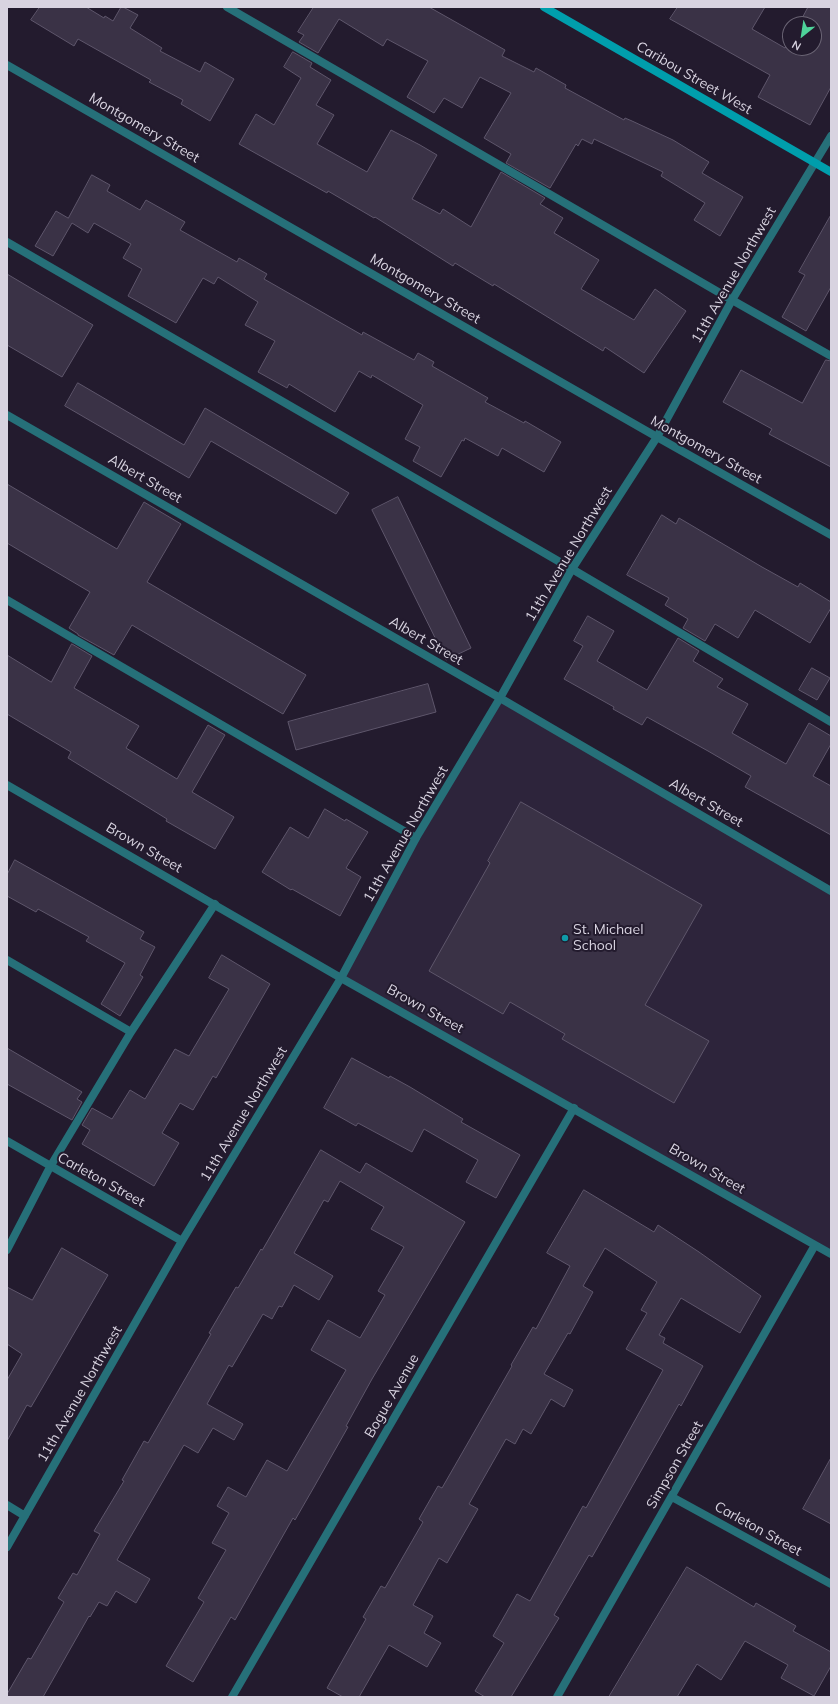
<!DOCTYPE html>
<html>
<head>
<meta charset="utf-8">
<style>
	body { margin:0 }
	#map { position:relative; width:838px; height:1704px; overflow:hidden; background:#231b2e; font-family:Mulish,sans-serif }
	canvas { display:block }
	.frame { position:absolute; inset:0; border:8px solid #d8d3e0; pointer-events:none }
	.north { position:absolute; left:782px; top:16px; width:40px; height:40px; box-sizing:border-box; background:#231b2e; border:1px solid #6b6575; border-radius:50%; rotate:210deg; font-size:11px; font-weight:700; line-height:16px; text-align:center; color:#d8d3e0 }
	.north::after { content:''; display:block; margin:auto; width:14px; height:18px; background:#4ed39a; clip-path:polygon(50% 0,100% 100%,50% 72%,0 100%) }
</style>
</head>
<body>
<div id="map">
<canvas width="838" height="1704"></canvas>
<div class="frame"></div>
<div class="north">N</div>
</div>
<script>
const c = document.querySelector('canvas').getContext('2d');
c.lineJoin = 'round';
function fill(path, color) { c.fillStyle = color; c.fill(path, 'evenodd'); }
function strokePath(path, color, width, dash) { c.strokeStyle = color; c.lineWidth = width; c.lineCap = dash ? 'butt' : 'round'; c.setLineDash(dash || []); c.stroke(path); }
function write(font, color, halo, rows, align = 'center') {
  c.font = font + ' Mulish,sans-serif'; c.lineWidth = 4; c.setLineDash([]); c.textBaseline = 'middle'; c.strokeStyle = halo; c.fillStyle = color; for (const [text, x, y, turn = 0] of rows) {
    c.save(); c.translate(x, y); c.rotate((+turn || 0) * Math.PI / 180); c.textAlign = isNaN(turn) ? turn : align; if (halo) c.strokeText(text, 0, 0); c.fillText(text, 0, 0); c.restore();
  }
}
fill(new Path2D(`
	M 500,698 L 831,891 L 831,1254 L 341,978 Z`), '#2d243b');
const building = new Path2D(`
	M 40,7 L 86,7 L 104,18 L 105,16 L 113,21 L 121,7 L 123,7 L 138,15 L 130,28 L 162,48 L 160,51 L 200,72 L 205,62 L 234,79 L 210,121 L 181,104 L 183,100 L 149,82 L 151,80 L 78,39 L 74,46 L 31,20 Z
	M 314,7 L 429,7 L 505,50 L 502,56 L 534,72 L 536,68 L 566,85 L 565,88 L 624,120 L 625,118 L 632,121 L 673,140 L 709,162 L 702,173 L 743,197 L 720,236 L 694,220 L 705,203 L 661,176 L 663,172 L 594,139 L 592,144 L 582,139 L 578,146 L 576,144 L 550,188 L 506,163 L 511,154 L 484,138 L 511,93 L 480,77 L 462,108 L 444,98 L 434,113 L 407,97 L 428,61 L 387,39 L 383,46 L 339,19 L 318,53 L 299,42 L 304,35 L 298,32 Z
	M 678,7 L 765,7 L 752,29 L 785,48 L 790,40 L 790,48 L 814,48 L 814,24 L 799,24 L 808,7 L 831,7 L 831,87 L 810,125 L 758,97 L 770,75 L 670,19 Z
	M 293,52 L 312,63 L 310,67 L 331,80 L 316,105 L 334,115 L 317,144 L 367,172 L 391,130 L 420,145 L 437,155 L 412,199 L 440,214 L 443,209 L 471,227 L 501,172 L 545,198 L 540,204 L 563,218 L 554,233 L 599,260 L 581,289 L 634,320 L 655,289 L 686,311 L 644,373 L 605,347 L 603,351 L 494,284 L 493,286 L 455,263 L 453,266 L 375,217 L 374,218 L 328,191 L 327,193 L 239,144 L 256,114 L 274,125 L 301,78 L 284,67 Z
	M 92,175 L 110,185 L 107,191 L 140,210 L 146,200 L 185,222 L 180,230 L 237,262 L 239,258 L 267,274 L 264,279 L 362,335 L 363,332 L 414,360 L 418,353 L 434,362 L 432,366 L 488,398 L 485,402 L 524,423 L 525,421 L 561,442 L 544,472 L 502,448 L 498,456 L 465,438 L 464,441 L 462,440 L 441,477 L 413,461 L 420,447 L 405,439 L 423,405 L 372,375 L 371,378 L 359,371 L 335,412 L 289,384 L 287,388 L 258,372 L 275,341 L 245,325 L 258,302 L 218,277 L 214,284 L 203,278 L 176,323 L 128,296 L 142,269 L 123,258 L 131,244 L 94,223 L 88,233 L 72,223 L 53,256 L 35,246 L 56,211 L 68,218 Z
	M 831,215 L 831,287 L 806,331 L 782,317 L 805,275 L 799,272 Z
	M 7,274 L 93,325 L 62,377 L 7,345 Z
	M 826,360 L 831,361 L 831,467 L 769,434 L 772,429 L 723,402 L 741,370 L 802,403 Z
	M 78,383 L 184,445 L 205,408 L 349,493 L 336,514 L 211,441 L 189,478 L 65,406 Z
	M 7,484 L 117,549 L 144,502 L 181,524 L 147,582 L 306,675 L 283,714 L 132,625 L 114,655 L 78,635 L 78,634 L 69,628 L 90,592 L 7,543 Z
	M 398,497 L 471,648 L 446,660 L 372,510 Z
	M 662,515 L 676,524 L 679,518 L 762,567 L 798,587 L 800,583 L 831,602 L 831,608 L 810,643 L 755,610 L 738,638 L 715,624 L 705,641 L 683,628 L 688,619 L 665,605 L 669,598 L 627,575 Z
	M 588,616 L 614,631 L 597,661 L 647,690 L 678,638 L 699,651 L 693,661 L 723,679 L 717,687 L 748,704 L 732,733 L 786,764 L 809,723 L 831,736 L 831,744 L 813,776 L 831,786 L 831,835 L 745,787 L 751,776 L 708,751 L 647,717 L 642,725 L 613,709 L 614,707 L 564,679 L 583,646 L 574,641 Z
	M 72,644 L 92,656 L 74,688 L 139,726 L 126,748 L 177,779 L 208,725 L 225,735 L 192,792 L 234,817 L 215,849 L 166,821 L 167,819 L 68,758 L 71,752 L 7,714 L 7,655 L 51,682 Z
	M 812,668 L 830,678 L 817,700 L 799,690 Z
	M 428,684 L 436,712 L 296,750 L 288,722 Z
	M 521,802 L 702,905 L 645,1005 L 709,1041 L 674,1103 L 562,1039 L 565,1034 L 510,1002 L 503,1014 L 429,971 L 490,863 L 488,861 Z
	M 325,809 L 345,821 L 346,819 L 368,832 L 346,868 L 361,877 L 340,916 L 292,889 L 291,890 L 262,872 L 290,827 L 308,838 Z
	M 15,860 L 144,932 L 140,939 L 155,947 L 140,975 L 143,977 L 120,1016 L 101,1004 L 125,963 L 86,941 L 89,937 L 38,909 L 36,912 L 7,896 L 7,875 Z
	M 222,955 L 270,984 L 216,1078 L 213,1076 L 193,1110 L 180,1103 L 162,1133 L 179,1143 L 154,1186 L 82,1144 L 90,1130 L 82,1125 L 92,1108 L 112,1119 L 130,1090 L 145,1099 L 175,1049 L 189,1056 L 229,989 L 209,978 Z
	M 7,1048 L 82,1092 L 77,1099 L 82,1102 L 72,1120 L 7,1084 Z
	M 352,1058 L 389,1078 L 390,1076 L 410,1087 L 463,1119 L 461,1122 L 520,1155 L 496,1198 L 466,1182 L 478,1160 L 424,1129 L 412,1152 L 358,1123 L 356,1126 L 324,1108 Z
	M 321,1150 L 360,1173 L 366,1163 L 465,1222 L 372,1379 L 346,1426 L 348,1427 L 314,1487 L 295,1520 L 293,1518 L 235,1620 L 231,1617 L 193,1682 L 166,1666 L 204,1602 L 198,1598 L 226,1550 L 212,1543 L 229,1513 L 217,1506 L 228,1487 L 246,1497 L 267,1460 L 287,1471 L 346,1370 L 311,1350 L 328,1320 L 360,1338 L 385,1295 L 378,1291 L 404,1247 L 371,1229 L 384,1207 L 340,1181 L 328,1202 L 324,1200 L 294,1253 L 333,1276 L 319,1300 L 294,1285 L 282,1307 L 279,1306 L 272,1319 L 263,1314 L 232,1367 L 229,1365 L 207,1404 L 243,1424 L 234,1440 L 213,1428 L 198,1453 L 184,1445 L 117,1560 L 150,1579 L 136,1603 L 116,1591 L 107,1606 L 99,1602 L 90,1617 L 89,1616 L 43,1697 L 7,1697 L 7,1694 L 28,1658 L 31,1659 L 64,1602 L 58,1598 L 73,1573 L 77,1575 L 100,1534 L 94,1531 L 124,1481 L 122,1480 L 144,1441 L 148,1443 L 211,1334 L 209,1333 L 236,1287 L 238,1288 L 261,1249 L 262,1250 Z
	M 584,1190 L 654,1232 L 658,1225 L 699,1252 L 761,1296 L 740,1333 L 681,1298 L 659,1335 L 665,1338 L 663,1343 L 703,1366 L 681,1406 L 679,1404 L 592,1557 L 589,1555 L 554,1615 L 559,1618 L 511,1697 L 485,1697 L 475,1691 L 504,1643 L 493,1636 L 517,1594 L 530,1601 L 583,1506 L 586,1508 L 663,1370 L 626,1349 L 647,1313 L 641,1310 L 657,1282 L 605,1248 L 583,1286 L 593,1292 L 570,1334 L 568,1333 L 544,1374 L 573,1390 L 564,1407 L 551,1399 L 531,1434 L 523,1429 L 515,1444 L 506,1439 L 469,1504 L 478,1509 L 447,1563 L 439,1558 L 413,1605 L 433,1616 L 424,1633 L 441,1643 L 427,1667 L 389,1645 L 359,1697 L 343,1697 L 327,1688 L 366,1619 L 363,1617 L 381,1586 L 385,1588 L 423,1522 L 419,1519 L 438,1486 L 442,1488 L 512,1366 L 511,1365 L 533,1327 L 536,1329 L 570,1266 L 547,1253 Z
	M 62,1248 L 108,1275 L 31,1407 L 27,1405 L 7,1441 L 7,1380 L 22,1354 L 7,1344 L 7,1287 L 32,1300 Z
	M 831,1458 L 831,1524 L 803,1509 Z
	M 687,1567 L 754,1607 L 756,1603 L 796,1626 L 793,1631 L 831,1652 L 831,1666 L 814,1696 L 781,1678 L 788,1665 L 745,1641 L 721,1680 L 697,1664 L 677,1697 L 609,1697 Z`);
fill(building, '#3a3246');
strokePath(building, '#5e566b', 1);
strokePath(new Path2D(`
	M 227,7 L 732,300 L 831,356
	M 7,242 L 572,569 L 831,722
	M 7,600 L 416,838
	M 7,960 L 131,1032
	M 7,1250 L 50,1167 L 131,1032 L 215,904`), '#267079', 8);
strokePath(new Path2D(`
	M 7,65 L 657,437 L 831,535
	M 7,415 L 500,698 L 831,891
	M 7,785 L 341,978 L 831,1254
	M 7,1141 L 182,1241
	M 672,1497 L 831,1584
	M 7,1505 L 25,1516
	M 7,1547 L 182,1241 L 341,978 L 416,838 L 500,698 L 572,569 L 657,437 L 732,300 L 831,136
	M 232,1697 L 574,1108
	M 557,1697 L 815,1245`), '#267079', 8);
strokePath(new Path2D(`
	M 544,7 L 831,172`), '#009eac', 8);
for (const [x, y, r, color] of [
	[565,938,4,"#0f9aa8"]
]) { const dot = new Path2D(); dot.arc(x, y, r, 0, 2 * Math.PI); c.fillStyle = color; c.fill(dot); strokePath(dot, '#231b2e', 1.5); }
write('14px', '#d8d3e0', '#231b2e', [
	["Caribou Street West",694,78,30],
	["Montgomery Street",144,128,30],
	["11th Avenue Northwest",734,275,-60],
	["Montgomery Street",425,289,30],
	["Montgomery Street",706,450,29],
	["Albert Street",145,479,30],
	["11th Avenue Northwest",569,554,-59],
	["Albert Street",426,641,30],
	["Albert Street",706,803,30],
	["11th Avenue Northwest",406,834,-60],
	["Brown Street",144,848,30],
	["Brown Street",425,1009,29],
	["11th Avenue Northwest",244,1114,-59],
	["Brown Street",707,1169,30],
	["Carleton Street",101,1180,29],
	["11th Avenue Northwest",80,1394,-60],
	["Bogue Avenue",392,1396,-60],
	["Simpson Street",675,1465,-60],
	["Carleton Street",758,1529,29]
]);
write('14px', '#d8d3e0', '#231b2e', [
	["St. Michael",573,930],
	["School",573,946]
], 'left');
</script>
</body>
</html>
